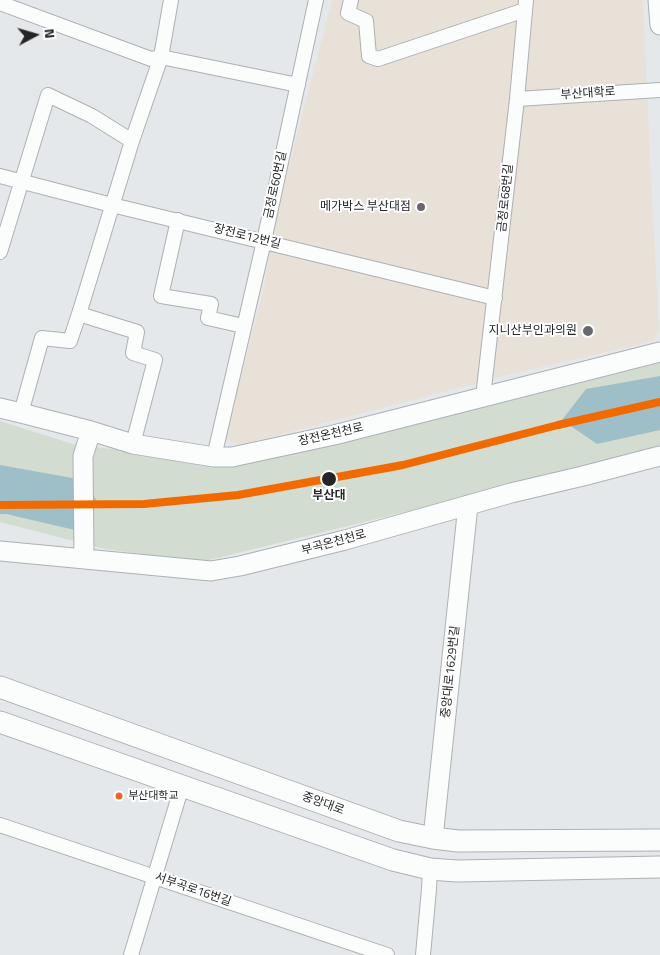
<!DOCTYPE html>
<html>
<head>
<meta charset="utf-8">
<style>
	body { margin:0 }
	#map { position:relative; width:660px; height:955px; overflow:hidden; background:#e5e8ea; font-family:"Titillium Web",sans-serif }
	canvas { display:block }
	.north { position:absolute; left:10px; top:10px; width:50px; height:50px; -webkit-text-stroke:4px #fff; paint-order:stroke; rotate:84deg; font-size:14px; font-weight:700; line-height:20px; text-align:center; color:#232527 }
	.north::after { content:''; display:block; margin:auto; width:18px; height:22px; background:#232527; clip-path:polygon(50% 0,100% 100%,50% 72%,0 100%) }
</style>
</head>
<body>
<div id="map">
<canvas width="660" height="955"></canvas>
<div class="north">N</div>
</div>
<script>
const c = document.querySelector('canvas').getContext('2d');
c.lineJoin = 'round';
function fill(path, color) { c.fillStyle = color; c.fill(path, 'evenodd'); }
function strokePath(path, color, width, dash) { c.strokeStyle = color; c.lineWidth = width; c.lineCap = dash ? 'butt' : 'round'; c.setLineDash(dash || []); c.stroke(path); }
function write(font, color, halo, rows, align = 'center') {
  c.font = font + ' "Titillium Web","Noto Sans KR",sans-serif'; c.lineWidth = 4; c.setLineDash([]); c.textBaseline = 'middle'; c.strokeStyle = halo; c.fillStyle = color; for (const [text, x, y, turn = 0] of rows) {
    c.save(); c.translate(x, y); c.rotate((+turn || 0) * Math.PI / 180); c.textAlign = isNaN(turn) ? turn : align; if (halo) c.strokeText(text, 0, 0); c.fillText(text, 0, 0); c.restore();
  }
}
fill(new Path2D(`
	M 332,0 L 643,0 L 651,180 L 659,328 L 654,341 L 504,376 L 240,445 L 225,439 L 264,287 L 274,225 Z`), '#e8e1d7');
fill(new Path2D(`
	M 660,359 L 660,447 L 458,499 L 201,562 L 105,549 L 0,522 L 0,421 L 76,445 L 196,458 Z`), '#d3dcd0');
fill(new Path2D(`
	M 660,376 L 660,430 L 597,444 L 562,420 L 586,389 Z
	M 0,465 L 78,479 L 96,499 L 75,530 L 6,514 L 0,514 Z`), '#9ebfc8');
const street = new Path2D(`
	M 351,0 L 348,13 L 366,21 L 369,56 L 378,59 L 525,10
	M 0,3 L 151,59 L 161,57 L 298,85
	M 517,99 L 660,90
	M 0,176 L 112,205 L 495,298
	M 178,220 L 161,296 L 211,304 L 208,318 L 243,326
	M 0,252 L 48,95 L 92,116 L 132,141
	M 79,314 L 137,332 L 133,353 L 155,360 L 133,444
	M 483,397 L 517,99 L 526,0
	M 21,413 L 42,338 L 70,341 L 79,314 L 132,141 L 161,57 L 171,0
	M 214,457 L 264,241 L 316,0
	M 0,825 L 387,955
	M 131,955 L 182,786
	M 423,955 L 429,889 L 430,869`);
const secondary = new Path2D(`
	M 658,0 L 660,25
	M 0,408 L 21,413 L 91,431 L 133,444 L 214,457 L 232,457 L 334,435 L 660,352
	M 0,551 L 211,571 L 240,566 L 345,540 L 511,493 L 583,476 L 660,456
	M 84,559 L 83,456 L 91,431
	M 433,838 L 468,505`);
const primary = new Path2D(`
	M 0,687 L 399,831 L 433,838 L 458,841 L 660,840
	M 0,722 L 393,860 L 430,869 L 457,871 L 660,867`);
strokePath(street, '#aeb0b2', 16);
strokePath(secondary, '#aeb0b2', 21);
strokePath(primary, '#aeb0b2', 23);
strokePath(street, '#fbfcfc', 14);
strokePath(secondary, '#fbfcfc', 19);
strokePath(primary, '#fbfcfc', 21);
strokePath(new Path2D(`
	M 0,505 L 144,504 L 238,495 L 403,465 L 558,425 L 660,402`), '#f06a00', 8);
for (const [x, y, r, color] of [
	[421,207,5,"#67696b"],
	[588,331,6,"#67696b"],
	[329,479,8,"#232527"],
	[119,796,4.5,"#f26522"]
]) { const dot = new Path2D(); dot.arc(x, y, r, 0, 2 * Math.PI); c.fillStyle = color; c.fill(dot); strokePath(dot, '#fff', 2); }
write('11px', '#232527', '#fff', [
	["부산대학교",128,796]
], 'left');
write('12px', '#232527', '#fff', [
	["부산대학로",588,94,-4],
	["금정로60번길",276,185,-78],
	["금정로68번길",506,198,-84],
	["장전로12번길",247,237,14],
	["장전온천천로",331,435,-13],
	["부곡온천천로",334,543,-15],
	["중앙대로1629번길",451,672,-84],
	["중앙대로",323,804,20],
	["서부곡로16번길",193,890,19]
]);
write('12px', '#232527', '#fff', [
	["메가박스 부산대점",411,207],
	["지니산부인과의원",577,331]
], 'right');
write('bold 12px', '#232527', '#fff', [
	["부산대",329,496]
]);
</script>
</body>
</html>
